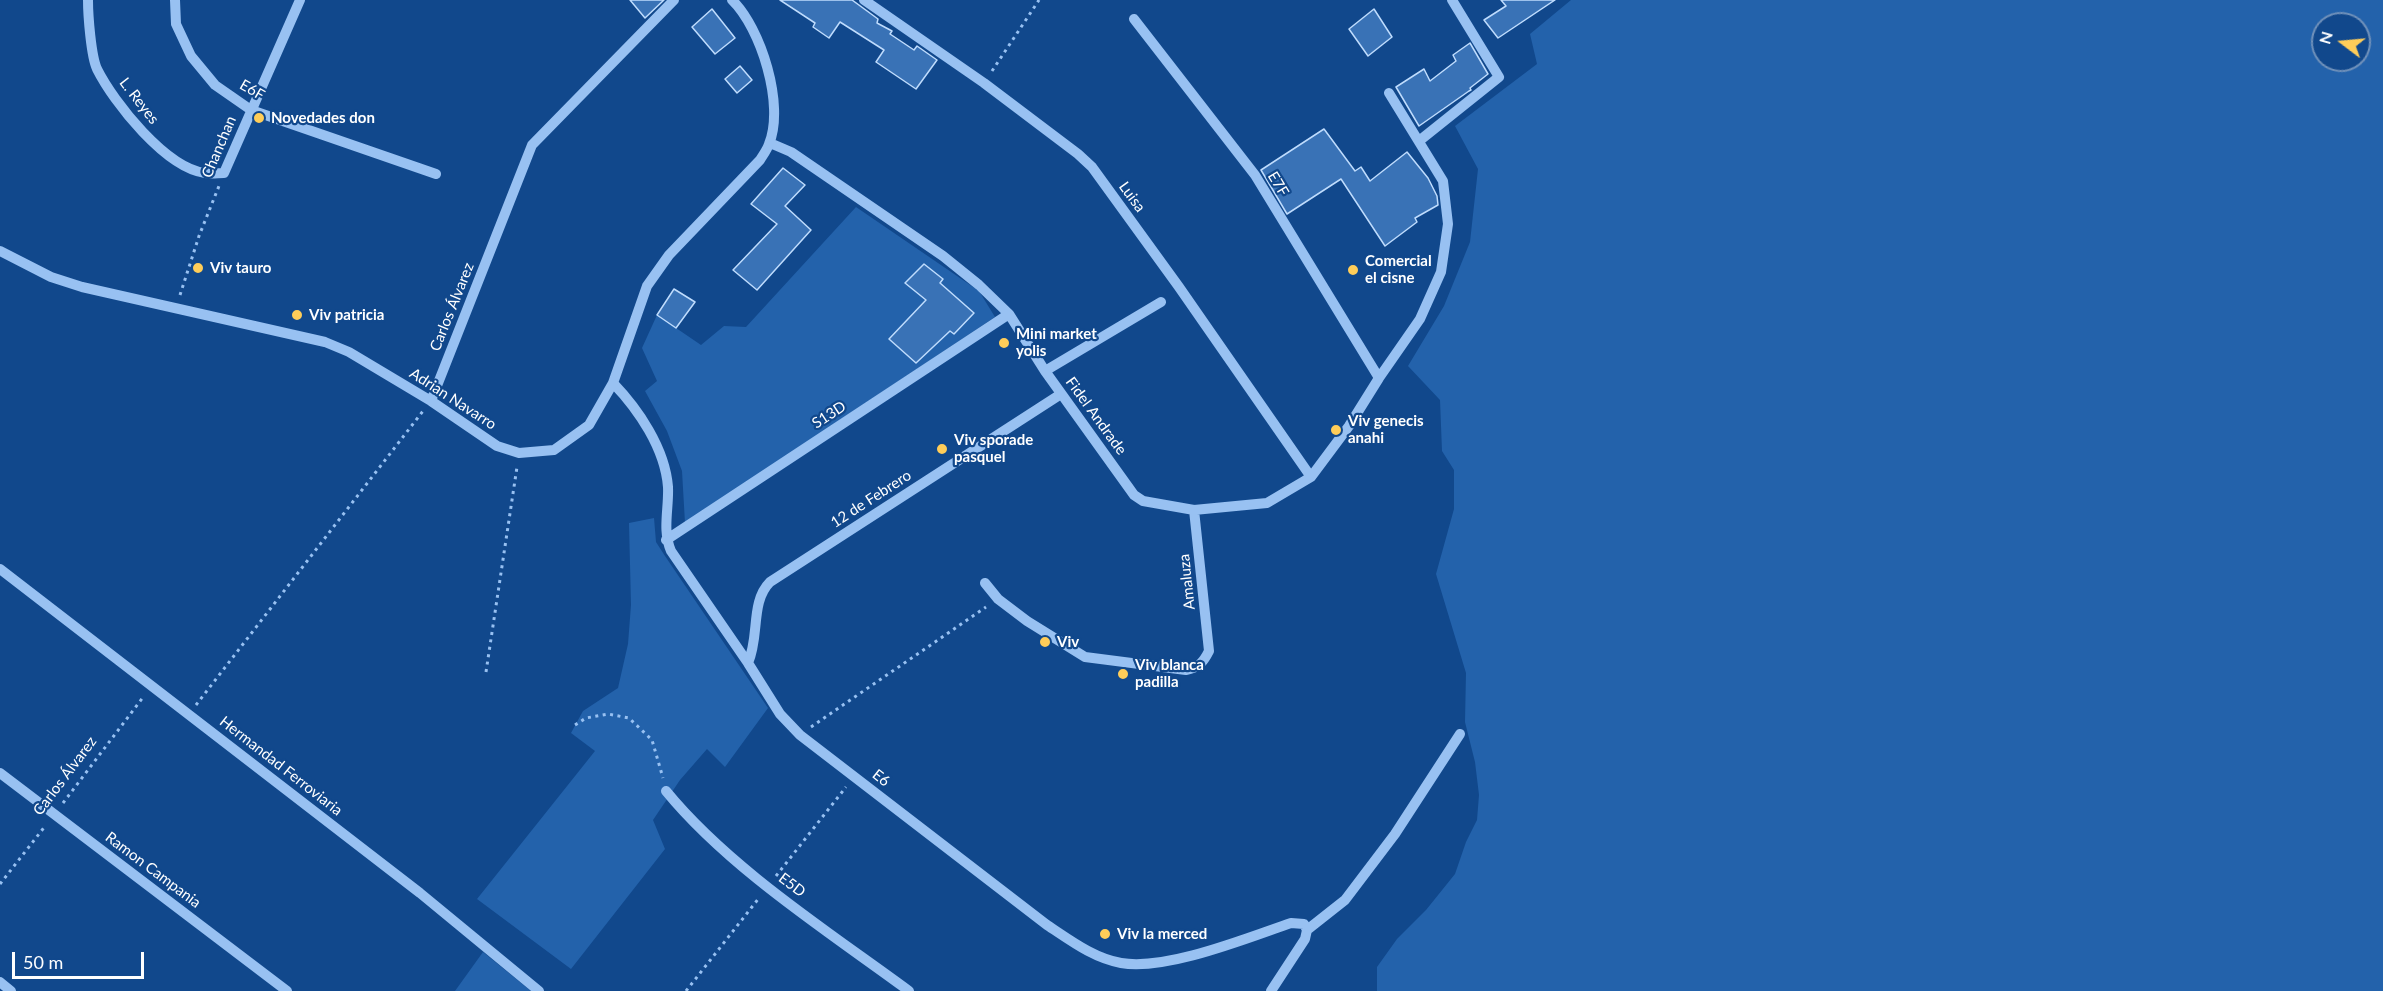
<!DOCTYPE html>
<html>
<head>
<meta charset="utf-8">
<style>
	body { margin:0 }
	#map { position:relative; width:2383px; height:991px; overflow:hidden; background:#11488c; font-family:Lato,sans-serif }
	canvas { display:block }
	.north { position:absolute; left:2311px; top:12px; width:60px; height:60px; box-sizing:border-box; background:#11488c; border:2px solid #7091ba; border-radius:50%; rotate:286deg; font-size:16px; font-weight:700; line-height:24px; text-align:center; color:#fff }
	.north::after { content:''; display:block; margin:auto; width:21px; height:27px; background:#ffcd59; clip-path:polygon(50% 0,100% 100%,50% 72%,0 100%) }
	.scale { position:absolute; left:12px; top:952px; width:132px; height:27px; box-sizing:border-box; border:3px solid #fff; border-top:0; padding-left:8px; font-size:18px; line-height:21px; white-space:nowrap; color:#fff; -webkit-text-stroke:4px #11488c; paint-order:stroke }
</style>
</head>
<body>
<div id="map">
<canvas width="2383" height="991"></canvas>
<div class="north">N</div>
<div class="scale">50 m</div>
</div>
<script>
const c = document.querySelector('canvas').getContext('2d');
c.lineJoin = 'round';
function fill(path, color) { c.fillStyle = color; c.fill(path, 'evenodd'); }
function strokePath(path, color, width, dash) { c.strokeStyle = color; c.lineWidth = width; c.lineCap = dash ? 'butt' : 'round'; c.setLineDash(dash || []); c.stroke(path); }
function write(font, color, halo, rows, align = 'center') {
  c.font = font + ' Lato,sans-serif'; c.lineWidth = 4.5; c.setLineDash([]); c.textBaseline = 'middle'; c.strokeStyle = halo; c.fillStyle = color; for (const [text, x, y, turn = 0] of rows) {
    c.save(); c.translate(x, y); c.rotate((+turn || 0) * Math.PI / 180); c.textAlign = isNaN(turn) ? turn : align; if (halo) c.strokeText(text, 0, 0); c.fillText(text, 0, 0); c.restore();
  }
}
fill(new Path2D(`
	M 1571,0 L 2383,0 L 2383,991 L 1377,991 L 1377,967 L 1397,939 L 1426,910 L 1455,874 L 1466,842 L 1477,820 L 1479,795 L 1475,762 L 1465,722 L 1466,673 L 1436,574 L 1454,509 L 1454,470 L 1442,451 L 1440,400 L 1408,366 L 1444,306 L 1470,242 L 1478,169 L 1455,126 L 1537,64 L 1530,34 ZM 2323,24 L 2359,24 L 2359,60 L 2323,60 Z
	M 856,207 L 979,291 L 995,317 L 685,523 L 682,471 L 667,431 L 645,391 L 657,381 L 642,348 L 657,315 L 701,345 L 724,326 L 746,327 Z
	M 654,518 L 656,542 L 665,556 L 768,708 L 725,767 L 707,749 L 680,780 L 653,820 L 665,849 L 571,969 L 477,899 L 595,751 L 571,733 L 583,711 L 618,688 L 628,644 L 631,605 L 629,523 Z
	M 483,952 L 531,991 L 455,991 Z`), '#2362ab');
const building = new Path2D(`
	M 630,0 L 664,0 L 645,18 Z
	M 780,0 L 852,0 L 878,19 L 877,23 L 892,31 L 890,34 L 914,50 L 917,46 L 937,60 L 916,89 L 876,62 L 884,50 L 840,22 L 829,38 L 813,27 L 815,23 Z
	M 1501,0 L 1555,0 L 1498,38 L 1484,20 L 1506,6 Z
	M 712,9 L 735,38 L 715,54 L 692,27 Z
	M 1374,9 L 1392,37 L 1368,56 L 1349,29 Z
	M 1470,43 L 1488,74 L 1470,88 L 1471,90 L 1469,91 L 1419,126 L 1396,87 L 1424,69 L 1430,81 L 1456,61 L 1453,55 Z
	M 740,66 L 752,80 L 737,93 L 725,79 Z
	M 1324,129 L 1355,171 L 1361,167 L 1370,181 L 1407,152 L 1428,178 L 1437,196 L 1438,205 L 1415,218 L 1417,222 L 1385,246 L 1341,179 L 1287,214 L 1261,170 Z
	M 783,168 L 805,185 L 785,206 L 811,230 L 757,290 L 733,270 L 777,224 L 751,204 Z
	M 924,264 L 943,279 L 940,283 L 974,313 L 954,334 L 950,331 L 916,363 L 889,339 L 926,300 L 905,283 Z
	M 674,289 L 695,302 L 676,328 L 657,315 Z`);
fill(building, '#3972b6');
strokePath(building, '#bfdcfd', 1.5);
strokePath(new Path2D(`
	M 992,71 L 1039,0
	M 180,295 L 199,236 L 219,186
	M 486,672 L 517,467
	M 196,705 L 423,411
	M 575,725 L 586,718 L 608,714 L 629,718 L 652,740 L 663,778
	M 811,727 L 986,607
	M 63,803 L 144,696
	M 776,876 L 846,787
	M 0,884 L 46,825
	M 686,991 L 759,898`), '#98c1f2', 3, [3, 4.5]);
strokePath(new Path2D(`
	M 88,0 C 88,15 91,56 97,69 C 114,103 166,168 205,173 C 211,174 218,173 224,173 L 300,0
	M 175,0 L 176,24 L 191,56 L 215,85 L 251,110 L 436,174
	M 864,0 L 984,83 L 1078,154 L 1092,167 L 1179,287 L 1311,477
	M 1134,19 L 1255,175 L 1379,378
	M 1419,141 L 1499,77 L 1452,0
	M 770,143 L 791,152 L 943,256 L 979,285 L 1009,314 L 1045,371 L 1134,495 L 1143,501 L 1194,510 L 1267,503 L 1311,477 L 1349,426 L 1379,378 L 1420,319 L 1441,272 L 1448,224 L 1443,181 L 1389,93
	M 0,251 L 51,277 L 82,287 L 325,342 L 349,352 L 431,401 L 497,446 L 519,453 L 554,450 L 589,425 L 613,383 L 647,286 L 669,255 L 760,160 C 763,155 767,150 769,144 C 785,105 761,28 732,0
	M 1045,371 L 1161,302
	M 613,383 C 638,409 665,448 668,487 C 669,509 662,530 671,551 L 748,663 L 780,714 L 800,735 L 1047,925 C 1070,940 1093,958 1121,963 C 1166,971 1247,938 1291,923 L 1304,924 L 1307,930
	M 431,401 L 532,145 L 674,0
	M 666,540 L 1009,314
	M 0,569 L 420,893 L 539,991
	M 985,583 L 998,599 L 1027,621 L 1085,657 L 1186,670 C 1198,668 1203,663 1209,651 L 1194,510
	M 748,663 C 760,636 750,602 770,582 L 1061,394
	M 0,773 L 287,991
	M 666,791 C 729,868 829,932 909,991
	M 1307,930 L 1345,900 L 1395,834 L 1460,734
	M 0,982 L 11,991
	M 1271,991 L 1305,939 L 1307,930`), '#98c1f2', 10);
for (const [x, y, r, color] of [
	[259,118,6,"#ffcd59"],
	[198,268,6,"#ffcd59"],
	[1353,270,6,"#ffcd59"],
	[297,315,6,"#ffcd59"],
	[1004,343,6,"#ffcd59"],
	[1336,430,6,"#ffcd59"],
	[942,449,6,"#ffcd59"],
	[1045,642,6,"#ffcd59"],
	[1123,674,6,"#ffcd59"],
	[1105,934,6,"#ffcd59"]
]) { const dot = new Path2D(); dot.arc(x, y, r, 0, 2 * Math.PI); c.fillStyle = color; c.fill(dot); strokePath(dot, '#11488c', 2); }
write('15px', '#fff', '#11488c', [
	["E6F",252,90,30],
	["L. Reyes",139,101,52],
	["Chanchan",219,147,-67],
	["E7F",1278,184,59],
	["Luisa",1132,197,54],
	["Carlos Álvarez",452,307,-68],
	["Adrian Navarro",453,399,33],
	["S13D",829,415,-33],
	["Fidel Andrade",1096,416,54],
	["12 de Febrero",871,499,-33],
	["Amaluza",1187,582,-96],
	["Hermandad Ferroviaria",281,766,38],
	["Carlos Álvarez",65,776,-53],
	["E6",881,778,38],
	["Ramon Campania",153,870,37],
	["E5D",792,885,37]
]);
write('bold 15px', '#fff', '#11488c', [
	["Novedades don",271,118],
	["Comercial",1365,261],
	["el cisne",1365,278],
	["Viv tauro",210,268],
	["Viv patricia",309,315],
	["Mini market",1016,334],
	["yolis",1016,351],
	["Viv genecis",1348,421],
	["anahi",1348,438],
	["Viv sporade",954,440],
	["pasquel",954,457],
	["Viv",1057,642],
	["Viv blanca",1135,665],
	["padilla",1135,682],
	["Viv la merced",1117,934]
], 'left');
</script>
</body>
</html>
